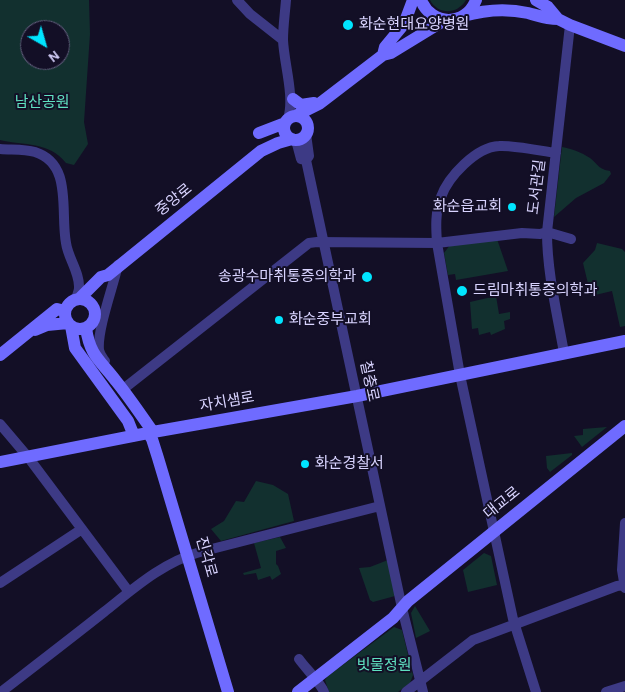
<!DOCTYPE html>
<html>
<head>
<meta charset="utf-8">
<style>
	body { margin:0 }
	#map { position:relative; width:625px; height:692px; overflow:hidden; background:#130f26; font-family:Karla,sans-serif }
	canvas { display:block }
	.north { position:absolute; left:20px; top:20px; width:50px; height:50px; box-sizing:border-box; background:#130f26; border:1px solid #625e7d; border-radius:50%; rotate:142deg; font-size:14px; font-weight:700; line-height:20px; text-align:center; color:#d9d4ff }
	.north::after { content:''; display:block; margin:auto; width:18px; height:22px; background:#00e5ff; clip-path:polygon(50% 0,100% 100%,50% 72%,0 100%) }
</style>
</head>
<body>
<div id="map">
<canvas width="625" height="692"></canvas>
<div class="north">N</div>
</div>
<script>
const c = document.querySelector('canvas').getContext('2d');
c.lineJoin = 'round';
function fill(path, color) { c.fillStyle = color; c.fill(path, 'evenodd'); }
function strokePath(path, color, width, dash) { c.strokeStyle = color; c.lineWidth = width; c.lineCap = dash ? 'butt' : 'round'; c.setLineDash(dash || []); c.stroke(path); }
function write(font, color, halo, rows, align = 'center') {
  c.font = font + ' Karla,"Noto Sans KR",sans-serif'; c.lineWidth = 4; c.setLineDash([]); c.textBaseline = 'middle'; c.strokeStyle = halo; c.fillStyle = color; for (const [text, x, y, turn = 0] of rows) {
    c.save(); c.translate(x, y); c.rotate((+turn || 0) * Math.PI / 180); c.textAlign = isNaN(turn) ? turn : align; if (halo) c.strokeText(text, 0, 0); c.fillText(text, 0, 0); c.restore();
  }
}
fill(new Path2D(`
	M 0,0 L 89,0 L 90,34 L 84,122 L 88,144 L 74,165 L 66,163 C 49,141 24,146 0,140 ZM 30,30 L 60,30 L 60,60 L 30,60 Z
	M 430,0 L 466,0 C 457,15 438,15 430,0 Z
	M 562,147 C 572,149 581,152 590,158 C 599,165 598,169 610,171 L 611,174 L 604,183 L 576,198 L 554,217 Z
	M 497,239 L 508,271 L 456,280 L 455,274 L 448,275 L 444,253 L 450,245 Z
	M 597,243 L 622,249 L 625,252 L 625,326 L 620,327 L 612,291 L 591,296 L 583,263 L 595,250 Z
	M 496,296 L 499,314 L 510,312 L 510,319 L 504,321 L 505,329 L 491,335 L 490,332 L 479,335 L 478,328 L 472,329 L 470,302 Z
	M 607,427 L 582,447 L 574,436 L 583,435 L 583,429 Z
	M 572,453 L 572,455 L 550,472 L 547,468 L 546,456 Z
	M 256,481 L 273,485 L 288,494 L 294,521 L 221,541 L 211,529 L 224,521 L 236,501 L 244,502 Z
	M 280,537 L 286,548 L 276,551 L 276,564 L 278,566 L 281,574 L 272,580 L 270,576 L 258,580 L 256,573 L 244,575 L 243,573 L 261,568 L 254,543 Z
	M 484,553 L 491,556 L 497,585 L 468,592 L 463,570 Z
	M 388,560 L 395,596 L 373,602 L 370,600 L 359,568 L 370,567 Z
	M 415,606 L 430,631 L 416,638 L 411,613 Z
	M 394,627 L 402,630 L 413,675 L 410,683 L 398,692 L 329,692 L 325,680 L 328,676 Z`), '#12302f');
strokePath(new Path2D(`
	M 237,0 L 250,14 L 283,40
	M 286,0 C 285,13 283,27 283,40 C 284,64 295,96 288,119
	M 306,134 L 309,156 L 306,160
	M 294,140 L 297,144 L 301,159 L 306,160
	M 0,149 C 11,150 24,149 35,152 C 73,164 60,211 66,243 C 68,258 80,273 79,288 C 79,291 77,295 76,299
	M 306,160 L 402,608 L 423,692
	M 564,353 C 557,313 547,272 547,232 L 570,25
	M 105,361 C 102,357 100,355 99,350 C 97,330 113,287 118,265
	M 122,390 L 309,243 L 317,242 L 437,243 L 522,233 L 540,234 L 547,232 L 571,239
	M 0,424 L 28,457 L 129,592
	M 625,523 L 622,570 L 625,588
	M 0,583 L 82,529
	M 299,659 C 306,669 320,682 324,692
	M 1,692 C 36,665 70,639 104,612 C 133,589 163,562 200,552 L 380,506
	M 406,692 L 473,640 L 617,586 L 624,585
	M 536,692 L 513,619 L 460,375 L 437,243 C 436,228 435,212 441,197 C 448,177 476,147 499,146 C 514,145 541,151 556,153
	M 606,692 L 625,686`), '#3d3a85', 10);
strokePath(new Path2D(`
	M 421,0 C 431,26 466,27 476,0
	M 536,0 L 548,7 L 558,19 L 570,25 L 625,46
	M 463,16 C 484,10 506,8 528,13 C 539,16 547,19 558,19
	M 383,55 L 385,47 L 404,24 L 413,0
	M 293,99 L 301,105 L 314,103
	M 295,116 L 319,104 L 383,55 L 391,53 L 445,20
	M284 128a12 12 0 1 1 24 0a12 12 0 1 1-24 0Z
	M 259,133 L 285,123
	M 80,298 L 101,277 L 108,275 L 261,151 L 278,143 L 292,139
	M65 314a15 15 0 1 1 30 0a15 15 0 1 1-30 0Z
	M 71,326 L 75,348 L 128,421 L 134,436
	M 86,328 C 90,356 100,360 116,381 C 129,397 141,415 153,432
	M 35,330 L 47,325 L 68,323
	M 0,355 L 57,309 L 65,311
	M 148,433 L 152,439 L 158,458 L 228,692
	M 0,462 L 153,432 L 357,396 L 625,341
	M 298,692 L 393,618 L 408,601 L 625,426`), '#6f6bff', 12);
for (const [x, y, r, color] of [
	[348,25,6,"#00e5ff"],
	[512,207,5,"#00e5ff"],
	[367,277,6,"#00e5ff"],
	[462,291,6,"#00e5ff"],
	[279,320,5,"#00e5ff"],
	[305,464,5,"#00e5ff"]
]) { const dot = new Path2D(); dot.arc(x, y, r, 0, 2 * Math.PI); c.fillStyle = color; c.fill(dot); strokePath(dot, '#130f26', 2); }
write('15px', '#d9d4ff', '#130f26', [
	["화순현대요양병원",359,25],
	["화순읍교회",502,207,"right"],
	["송광수마취통증의학과",356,277,"right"],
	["드림마취통증의학과",473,291],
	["화순중부교회",289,320],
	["화순경찰서",315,464]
], 'left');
write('15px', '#5fe0c0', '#130f26', [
	["남산공원",42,103],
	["빗물정원",384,666]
]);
write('15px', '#d9d4ff', '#130f26', [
	["도서관길",537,187,-83],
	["중앙로",174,200,-39],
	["칠충로",369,381,78],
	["자치샘로",227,402,-10],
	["대교로",502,503,-39],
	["진각로",206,557,74]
]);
</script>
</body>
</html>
